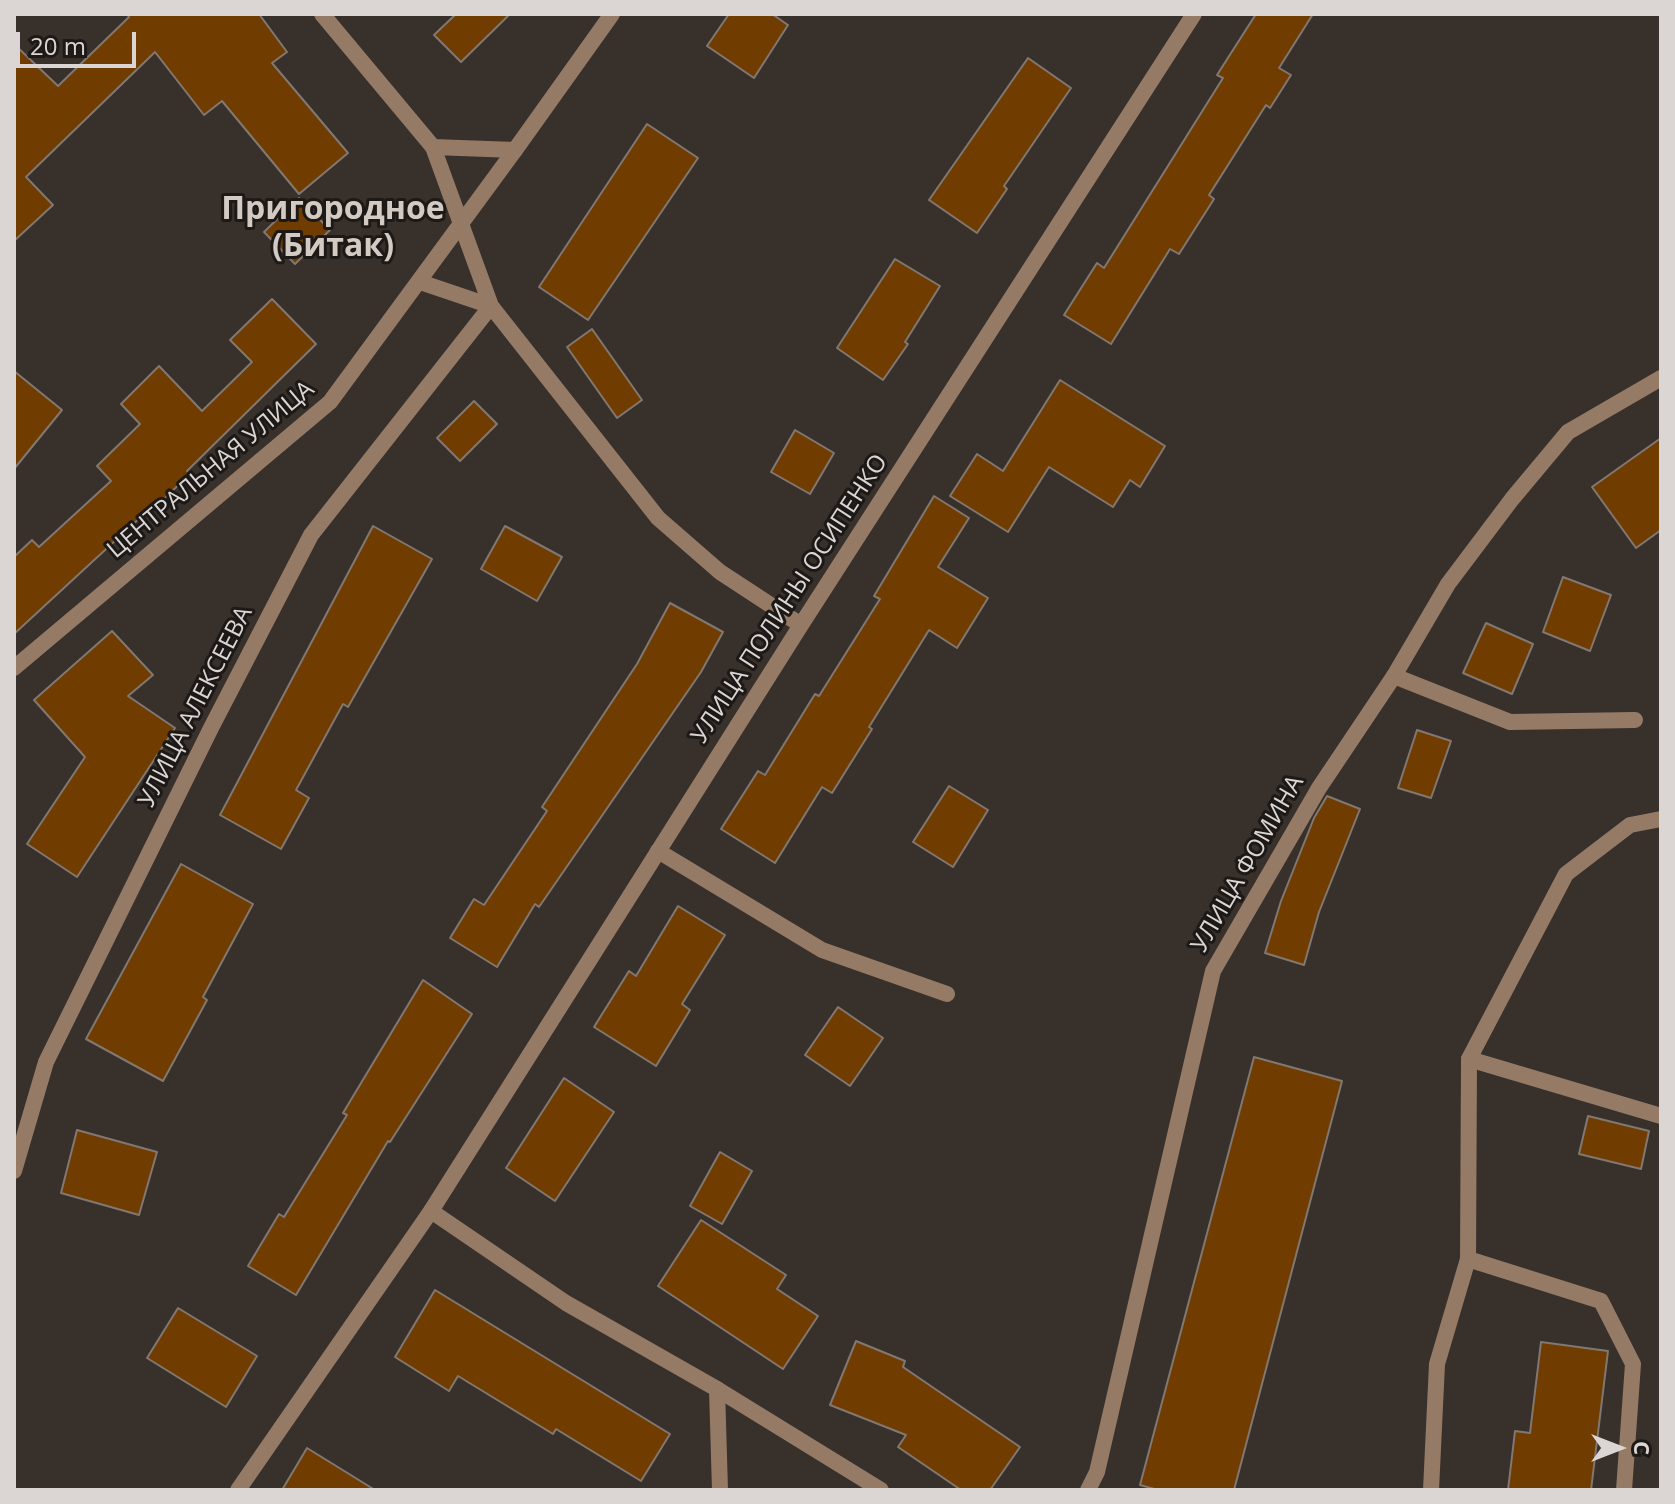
<!DOCTYPE html>
<html>
<head>
<meta charset="utf-8">
<style>
	body { margin:0 }
	#map { position:relative; width:1675px; height:1504px; overflow:hidden; background:#38302b; font-family:"Open Sans",sans-serif }
	canvas { display:block }
	.frame { position:absolute; inset:0; border:16px solid #dbd6d3; pointer-events:none }
	.north { position:absolute; left:1579px; top:1408px; width:80px; height:80px; -webkit-text-stroke:6px #1c1917; paint-order:stroke; rotate:90deg; font-size:22px; font-weight:700; line-height:32px; text-align:center; color:#dbd6d3 }
	.north::after { content:''; display:block; margin:auto; width:28px; height:36px; background:#dbd6d3; clip-path:polygon(50% 0,100% 100%,50% 72%,0 100%) }
	.scale { position:absolute; left:16px; top:32px; width:120px; height:36px; box-sizing:border-box; border:4px solid #dbd6d3; border-top:0; padding-left:10px; font-size:24px; line-height:28px; white-space:nowrap; color:#dbd6d3; -webkit-text-stroke:6px #1c1917; paint-order:stroke }
</style>
</head>
<body>
<div id="map">
<canvas width="1675" height="1504"></canvas>
<div class="frame"></div>
<div class="north">С</div>
<div class="scale">20 m</div>
</div>
<script>
const c = document.querySelector('canvas').getContext('2d');
c.lineJoin = 'round';
function fill(path, color) { c.fillStyle = color; c.fill(path, 'evenodd'); }
function strokePath(path, color, width, dash) { c.strokeStyle = color; c.lineWidth = width; c.lineCap = dash ? 'butt' : 'round'; c.setLineDash(dash || []); c.stroke(path); }
function write(font, color, halo, rows, align = 'center') {
  c.font = font + ' "Open Sans",sans-serif'; c.lineWidth = 6; c.setLineDash([]); c.textBaseline = 'middle'; c.strokeStyle = halo; c.fillStyle = color; for (const [text, x, y, turn = 0] of rows) {
    c.save(); c.translate(x, y); c.rotate((+turn || 0) * Math.PI / 180); c.textAlign = isNaN(turn) ? turn : align; if (halo) c.strokeText(text, 0, 0); c.fillText(text, 0, 0); c.restore();
  }
}
const building = new Path2D(`
	M 127,14 L 259,14 L 287,52 L 272,63 L 348,153 L 299,194 L 222,101 L 204,115 L 155,52 L 26,177 L 53,205 L 14,241 L 14,44 L 58,86 L 129,17 Z
	M 456,14 L 510,14 L 461,62 L 434,35 Z
	M 729,14 L 772,14 L 788,25 L 754,78 L 707,46 Z
	M 1256,14 L 1313,14 L 1279,68 L 1291,75 L 1270,108 L 1266,105 L 1209,195 L 1214,199 L 1179,254 L 1170,249 L 1111,344 L 1064,315 L 1097,263 L 1104,268 L 1223,78 L 1217,75 Z
	M 1028,58 L 1071,88 L 1004,186 L 1007,189 L 977,233 L 929,200 Z
	M 647,124 L 698,158 L 588,320 L 539,287 Z
	M 299,198 L 330,230 L 295,264 L 264,232 Z
	M 895,259 L 940,286 L 905,342 L 908,344 L 883,380 L 837,348 Z
	M 272,299 L 316,344 L 187,471 L 190,474 L 145,517 L 143,515 L 14,634 L 14,557 L 32,540 L 39,547 L 111,481 L 97,466 L 140,424 L 121,404 L 159,366 L 202,411 L 252,362 L 230,340 Z
	M 592,329 L 642,400 L 617,418 L 567,347 Z
	M 14,371 L 62,410 L 14,469 Z
	M 1060,380 L 1165,446 L 1140,487 L 1130,480 L 1113,507 L 1049,467 L 1008,532 L 950,496 L 977,454 L 1003,471 Z
	M 474,401 L 497,424 L 460,461 L 437,438 Z
	M 795,430 L 834,453 L 810,494 L 771,472 Z
	M 1661,438 L 1661,530 L 1636,548 L 1592,487 Z
	M 934,496 L 969,518 L 938,567 L 988,598 L 957,648 L 929,630 L 869,727 L 872,729 L 832,793 L 822,787 L 775,863 L 721,829 L 758,771 L 765,775 L 815,694 L 819,696 L 880,599 L 874,596 Z
	M 373,526 L 432,559 L 348,707 L 343,704 L 296,790 L 309,798 L 281,849 L 220,815 Z
	M 505,526 L 562,557 L 537,601 L 481,569 Z
	M 1563,577 L 1611,595 L 1590,651 L 1543,632 Z
	M 670,603 L 723,632 L 701,672 L 539,907 L 535,904 L 497,967 L 450,938 L 474,899 L 484,905 L 547,811 L 542,807 L 637,664 Z
	M 1486,623 L 1533,644 L 1512,694 L 1463,673 Z
	M 112,631 L 153,675 L 128,696 L 175,728 L 77,877 L 27,844 L 85,757 L 34,700 Z
	M 1417,730 L 1451,741 L 1431,798 L 1398,788 Z
	M 949,786 L 988,810 L 953,867 L 913,842 Z
	M 1327,796 L 1360,809 L 1319,912 L 1304,965 L 1265,953 L 1281,901 L 1314,818 Z
	M 181,864 L 253,904 L 203,997 L 207,1000 L 163,1081 L 86,1039 Z
	M 678,906 L 725,935 L 682,1004 L 690,1010 L 656,1066 L 594,1027 L 629,971 L 636,976 Z
	M 423,980 L 472,1014 L 390,1142 L 388,1141 L 296,1295 L 248,1266 L 279,1214 L 284,1217 L 347,1115 L 343,1113 Z
	M 838,1007 L 883,1038 L 850,1086 L 805,1055 Z
	M 1254,1057 L 1342,1081 L 1234,1490 L 1158,1490 L 1140,1485 Z
	M 564,1078 L 614,1112 L 555,1201 L 506,1168 Z
	M 1588,1116 L 1649,1131 L 1641,1169 L 1579,1154 Z
	M 77,1130 L 157,1152 L 139,1215 L 61,1193 Z
	M 720,1152 L 752,1171 L 722,1224 L 690,1206 Z
	M 701,1220 L 786,1275 L 777,1289 L 818,1316 L 783,1369 L 658,1286 Z
	M 435,1290 L 670,1434 L 641,1481 L 556,1429 L 553,1434 L 458,1376 L 449,1391 L 395,1357 Z
	M 178,1308 L 257,1356 L 226,1407 L 147,1358 Z
	M 856,1341 L 905,1361 L 903,1367 L 1020,1447 L 990,1490 L 961,1490 L 898,1447 L 906,1435 L 830,1405 Z
	M 1541,1342 L 1608,1351 L 1591,1490 L 1508,1490 L 1515,1431 L 1530,1433 Z
	M 307,1448 L 375,1490 L 282,1490 Z`);
fill(building, '#713c00');
strokePath(building, '#807871', 2);
strokePath(new Path2D(`
	M 1394,676 L 1510,722 L 1635,720
	M 658,851 L 822,950 L 947,994
	M 1469,1059 L 1661,1116
	M 1468,1259 L 1601,1301 L 1633,1364 L 1624,1490
	M 717,1389 L 881,1490
	M 238,1490 L 431,1211`), '#957b66', 16);
strokePath(new Path2D(`
	M 433,147 L 491,306 L 658,518 L 720,572 L 801,625
	M 14,668 L 330,402 L 515,150
	M 14,1171 L 46,1062 L 211,728 L 311,535 L 491,306 L 420,282
	M 720,1490 L 717,1389 L 566,1303 L 431,1211 L 801,625 L 1194,14
	M 1088,1490 L 1097,1472 L 1213,971 L 1319,788 L 1394,676 L 1448,584 L 1512,499 L 1568,432 L 1661,378
	M 1431,1490 L 1437,1364 L 1468,1259 L 1469,1059 L 1566,874 L 1630,825 L 1661,819`), '#957b66', 16);
strokePath(new Path2D(`
	M 322,14 L 433,147 L 515,150 L 612,14`), '#957b66', 16);
write('24px', '#dbd6d3', '#1c1917', [
	["ЦЕНТРАЛЬНАЯ УЛИЦА",211,470,-40],
	["УЛИЦА ПОЛИНЫ ОСИПЕНКО",790,599,-57],
	["УЛИЦА АЛЕКСЕЕВА",196,707,-63],
	["УЛИЦА ФОМИНА",1248,864,-60]
]);
write('bold 32px', '#d3cac3', '#1c1917', [
	["Пригородное",333,210],
	["(Битак)",333,247]
]);
</script>
</body>
</html>
